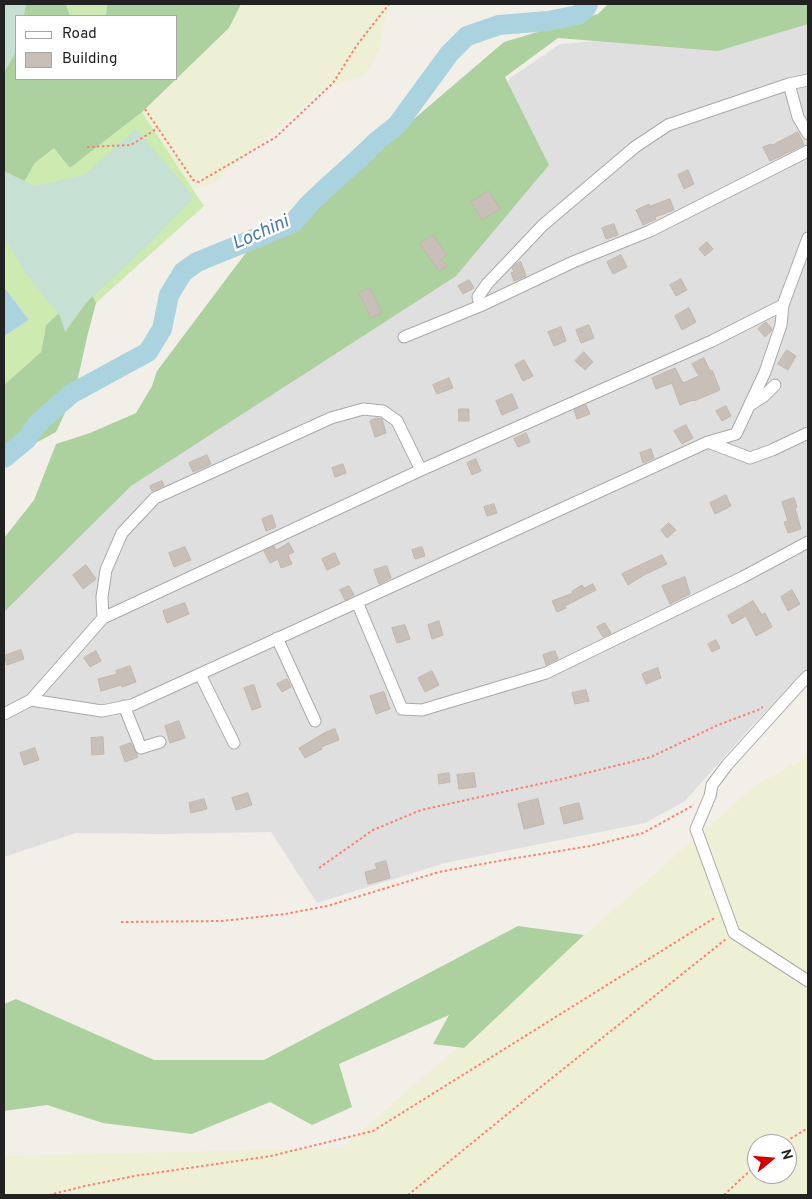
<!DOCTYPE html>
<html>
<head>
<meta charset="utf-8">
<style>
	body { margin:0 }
	#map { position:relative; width:812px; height:1199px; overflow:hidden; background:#f2efe9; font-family:Overpass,sans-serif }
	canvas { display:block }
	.frame { position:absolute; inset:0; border:5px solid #222; pointer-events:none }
	.legend { position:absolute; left:15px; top:15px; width:162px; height:65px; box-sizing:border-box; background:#fff; border:1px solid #a7a7a7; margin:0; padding:6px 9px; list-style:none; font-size:15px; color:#222 }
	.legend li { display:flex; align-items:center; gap:10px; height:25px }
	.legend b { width:25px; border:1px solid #a7a7a7 }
	.north { position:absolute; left:747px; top:1134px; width:50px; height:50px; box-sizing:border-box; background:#fff; border:1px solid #a7a7a7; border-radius:50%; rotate:73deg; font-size:14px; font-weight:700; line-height:20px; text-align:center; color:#222 }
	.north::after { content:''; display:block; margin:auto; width:18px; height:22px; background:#d40000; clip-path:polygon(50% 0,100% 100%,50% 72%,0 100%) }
</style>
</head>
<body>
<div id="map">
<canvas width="812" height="1199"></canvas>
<div class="frame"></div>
<ul class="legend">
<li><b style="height:6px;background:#fff"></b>Road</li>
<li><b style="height:14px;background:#c7bfb8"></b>Building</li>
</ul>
<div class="north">N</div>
</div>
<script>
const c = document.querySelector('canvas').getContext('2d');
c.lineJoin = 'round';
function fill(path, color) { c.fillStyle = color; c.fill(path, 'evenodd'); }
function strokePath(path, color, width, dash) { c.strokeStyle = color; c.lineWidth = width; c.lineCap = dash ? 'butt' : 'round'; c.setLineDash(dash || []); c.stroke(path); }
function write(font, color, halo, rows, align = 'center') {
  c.font = font + ' Overpass,sans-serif'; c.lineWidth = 5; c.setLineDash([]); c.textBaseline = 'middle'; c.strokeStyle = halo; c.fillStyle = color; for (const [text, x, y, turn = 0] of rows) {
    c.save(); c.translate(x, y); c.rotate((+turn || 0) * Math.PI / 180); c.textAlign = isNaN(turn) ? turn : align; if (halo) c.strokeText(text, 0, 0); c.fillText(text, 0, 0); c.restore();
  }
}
fill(new Path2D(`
	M 808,4 L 808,668 L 749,729 L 685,801 L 645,823 L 445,863 L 317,903 L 271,832 L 162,834 L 76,833 L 4,857 L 4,592 L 472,159 L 510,78 L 560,44 L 710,32 Z`), '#e0dfdf');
fill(new Path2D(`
	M 241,4 L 393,4 L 384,21 L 379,52 L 364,75 L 324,89 L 215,182 L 193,189 L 142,112 L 229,28 Z
	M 808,756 L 808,1195 L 4,1195 L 4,1156 L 342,1148 L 755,786 ZM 757,1144 L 787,1144 L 787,1174 L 757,1174 Z`), '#eef0d5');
fill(new Path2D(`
	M 66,4 L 107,4 L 106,16 L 70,16 Z
	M 142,112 L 204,206 L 96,303 L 89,286 L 46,325 L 41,352 L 4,385 L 4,336 L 29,320 L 4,287 L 4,208 L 13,201 L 35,163 L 55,147 L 70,168 Z`), '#cdebb0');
fill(new Path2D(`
	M 4,4 L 66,4 L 70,16 L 16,16 L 16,79 L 176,79 L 176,16 L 106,16 L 107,4 L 241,4 L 229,28 L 142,112 L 70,168 L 54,148 L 35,163 L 13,201 L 4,208 Z
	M 608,4 L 808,4 L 808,24 L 718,51 L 558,38 L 505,77 L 549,165 L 456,276 L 131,486 L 4,612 L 4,538 L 34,500 L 56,444 L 90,433 L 136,413 L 152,386 L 157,371 L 251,246 L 297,227 L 401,130 L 504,42 L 598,14 Z
	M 88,286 L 96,303 L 88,333 L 78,378 L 64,415 L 56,432 L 32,445 L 4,451 L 4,385 L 41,352 L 46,325 Z
	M 518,926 L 584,935 L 464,1048 L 433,1044 L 449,1015 L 339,1064 L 352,1107 L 312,1125 L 270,1102 L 192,1134 L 103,1123 L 47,1105 L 4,1111 L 4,1004 L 16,999 L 154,1060 L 264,1060 Z`), '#add19e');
fill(new Path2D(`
	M 4,4 L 26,4 L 24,16 L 16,16 L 16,46 L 14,55 L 4,73 Z
	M 136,129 L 194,197 L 153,240 L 86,303 L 65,332 L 60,316 L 24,271 L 4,236 L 4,169 L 6,172 L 35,186 L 84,175 Z`), '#c6e0d4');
fill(new Path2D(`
	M 4,287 L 29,320 L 4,336 Z`), '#aad3df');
strokePath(new Path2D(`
	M 4,458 L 27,439 L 37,424 L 71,394 L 148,352 L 162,329 L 169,295 L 183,272 L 197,262 L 293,223 L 309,204 L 326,188 L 356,161 L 377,141 L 397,125 L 449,54 L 467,36 L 499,25 L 548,21 L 578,15 L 586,8 L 588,4`), '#aad3df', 20);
const building = new Path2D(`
	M 798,132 L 804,145 L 770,161 L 763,147 L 771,144 L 772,145 Z
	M 688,170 L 694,184 L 684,189 L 678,175 Z
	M 489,191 L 500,209 L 482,220 L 471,202 Z
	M 670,199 L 674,210 L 655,217 L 656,219 L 643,225 L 636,210 L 649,204 L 650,206 Z
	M 614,224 L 618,235 L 606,239 L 602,228 Z
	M 433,235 L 447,255 L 441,259 L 447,266 L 439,271 L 420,244 Z
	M 707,242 L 713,249 L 705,256 L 699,249 Z
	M 621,255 L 627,267 L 613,274 L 607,262 Z
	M 521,262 L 526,276 L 514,281 L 511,273 L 514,272 L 512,268 L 516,264 Z
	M 681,279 L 687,290 L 676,296 L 670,285 Z
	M 469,280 L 474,288 L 463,294 L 458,286 Z
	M 370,288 L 382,313 L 371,318 L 359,293 Z
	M 689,308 L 696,322 L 682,330 L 675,316 Z
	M 766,322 L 772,329 L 771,331 L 765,337 L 758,329 Z
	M 589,325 L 594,338 L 581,343 L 576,330 Z
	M 561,327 L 566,341 L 554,346 L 548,332 Z
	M 787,350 L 796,356 L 788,370 L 778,364 Z
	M 584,352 L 593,362 L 585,370 L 575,361 Z
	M 704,358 L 710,371 L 712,370 L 720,390 L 694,401 L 693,400 L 680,405 L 672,383 L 656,389 L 652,378 L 675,368 L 683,383 L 699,376 L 692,364 Z
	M 524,360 L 533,376 L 523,381 L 515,365 Z
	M 449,378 L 453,388 L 437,394 L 433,385 Z
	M 512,394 L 518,408 L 502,415 L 496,401 Z
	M 586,405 L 590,414 L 577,419 L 574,410 Z
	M 726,406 L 731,416 L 722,421 L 716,411 Z
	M 459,409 L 469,409 L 469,421 L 459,421 Z
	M 377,418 L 382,419 L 386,433 L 375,437 L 370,421 Z
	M 686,425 L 693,438 L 682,444 L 674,431 Z
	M 526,433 L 530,442 L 518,447 L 514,439 Z
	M 651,449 L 654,458 L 643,463 L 640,453 Z
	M 207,455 L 211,464 L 193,472 L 189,463 Z
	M 476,459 L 481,471 L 472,475 L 467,463 Z
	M 343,464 L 346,473 L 335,477 L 332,468 Z
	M 162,481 L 164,486 L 152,491 L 150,486 Z
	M 726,495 L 731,506 L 715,514 L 710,503 Z
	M 794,498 L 797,507 L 795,508 L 801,529 L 788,533 L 784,522 L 788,521 L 782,502 Z
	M 494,504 L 497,513 L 487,516 L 484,507 Z
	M 272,515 L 276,527 L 266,531 L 262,519 Z
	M 669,523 L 676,530 L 667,538 L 661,530 Z
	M 289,543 L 294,552 L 288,555 L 292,564 L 281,568 L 278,559 L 270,563 L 264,551 L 274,546 L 276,550 Z
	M 185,547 L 191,560 L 174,567 L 169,553 Z
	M 422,547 L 425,556 L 415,559 L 412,550 Z
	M 335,553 L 340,564 L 327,570 L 322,559 Z
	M 662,555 L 667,564 L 644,575 L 628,585 L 622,574 Z
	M 86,565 L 96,579 L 83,589 L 73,575 Z
	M 387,566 L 391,578 L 379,584 L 374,570 Z
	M 685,577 L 690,594 L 670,604 L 662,586 Z
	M 593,584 L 596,590 L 565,606 L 566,608 L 557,612 L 552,601 L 573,593 L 572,591 L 582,585 L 584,588 Z
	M 349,586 L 354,595 L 345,600 L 340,590 Z
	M 792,590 L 800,604 L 788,611 L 781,597 Z
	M 753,601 L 762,615 L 765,613 L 772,627 L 756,636 L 746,616 L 732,624 L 728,616 Z
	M 185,603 L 189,614 L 167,623 L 163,611 Z
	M 439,621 L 443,635 L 432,639 L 428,625 Z
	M 605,623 L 611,633 L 603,637 L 597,627 Z
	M 405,625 L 410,639 L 397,643 L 392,628 Z
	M 716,640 L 720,648 L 712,652 L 708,644 Z
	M 21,650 L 24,659 L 7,665 L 4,656 Z
	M 96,651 L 101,661 L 90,667 L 84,658 Z
	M 555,651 L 558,659 L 546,665 L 543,655 Z
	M 130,666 L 136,682 L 122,687 L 121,685 L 101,691 L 98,679 L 117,674 L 116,671 Z
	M 658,668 L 661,678 L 646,684 L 642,674 Z
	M 432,671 L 439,685 L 425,692 L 418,678 Z
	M 287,679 L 291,687 L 282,692 L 277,684 Z
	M 254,685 L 261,707 L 252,710 L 244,688 Z
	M 586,690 L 589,701 L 575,704 L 572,693 Z
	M 384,692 L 390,709 L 376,714 L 370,696 Z
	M 179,721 L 185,738 L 170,743 L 165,726 Z
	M 335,729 L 339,740 L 321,747 L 322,749 L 305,758 L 299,748 L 326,732 Z
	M 103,737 L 104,754 L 92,755 L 91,738 Z
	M 131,743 L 138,757 L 125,762 L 120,747 Z
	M 35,748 L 39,760 L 24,765 L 20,753 Z
	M 449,773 L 450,782 L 439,784 L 438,775 Z
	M 474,773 L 476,787 L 459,789 L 457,775 Z
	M 248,793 L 252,805 L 236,810 L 232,798 Z
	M 204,799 L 207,809 L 191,813 L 189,803 Z
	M 538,799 L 544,824 L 524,829 L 518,804 Z
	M 579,803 L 583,819 L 564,824 L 560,808 Z
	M 386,861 L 390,878 L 368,884 L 365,872 L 377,869 L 375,864 Z`);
fill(building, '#c7bfb8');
strokePath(building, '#c4b6ab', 1);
const minor = new Path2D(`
	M 808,80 L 789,84 L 668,125 L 635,147 L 543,225 L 487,284 L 478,297 L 480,306 L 573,262 L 650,231 L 808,151
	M 789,84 L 798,117 L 808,134
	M 404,337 L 480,306
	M 750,405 L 764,396 L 775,385
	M 708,442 L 750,458 L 772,450 L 808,433
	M 357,602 L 402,709 L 422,710 L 546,673 L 743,577 L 808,542
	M 103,618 L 102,597 L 106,570 L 122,533 L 155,498 L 331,418 L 363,409 L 383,411 L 397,421 L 421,470
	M 277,638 L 315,721
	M 200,674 L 234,743
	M 808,676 L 801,683 L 727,765 L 712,785 L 710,796 L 696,829 L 734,933 L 808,981
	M 31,700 L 103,618 L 421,470 L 712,341 L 783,305 L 808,238
	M 124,706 L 141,748 L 160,742
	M 4,714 L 31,700 L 102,711 L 132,705 L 708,442 L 736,434 L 765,372 L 781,325 L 783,305`);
strokePath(minor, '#a9a9a9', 13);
strokePath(new Path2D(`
	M 145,109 L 193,180 L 199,182 L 276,137 L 333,83 L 357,45 L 389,4
	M 87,147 L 131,145 L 158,128
	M 319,868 L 373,830 L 421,810 L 562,779 L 651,757 L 718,725 L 758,710 L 763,707
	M 121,922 L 222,921 L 285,914 L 327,906 L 439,872 L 504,860 L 590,846 L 643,833 L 694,805
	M 782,1144 L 808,1128
	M 49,1195 L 85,1186 L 134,1176 L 271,1156 L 373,1131 L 716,917
	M 408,1195 L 542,1086 L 726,939
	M 724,1195 L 757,1164`), '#fa8072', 2, [2.5, 2.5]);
strokePath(minor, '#fff', 11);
write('italic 19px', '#4a7aab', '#fff', [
	["Lochini",261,234,-24]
]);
</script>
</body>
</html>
